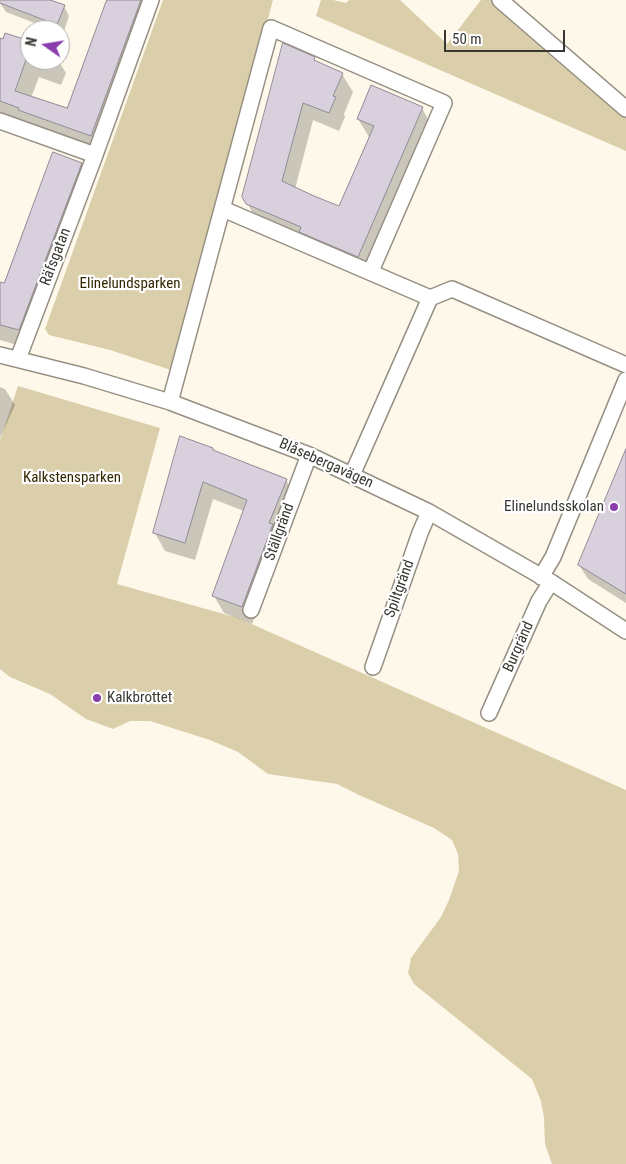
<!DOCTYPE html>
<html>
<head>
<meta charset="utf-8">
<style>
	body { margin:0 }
	#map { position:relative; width:626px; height:1164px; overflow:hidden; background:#fdf8e9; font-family:"Roboto Condensed",sans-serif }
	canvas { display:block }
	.north { position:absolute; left:20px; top:20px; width:50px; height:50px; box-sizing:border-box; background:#fff; border:1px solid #b0afad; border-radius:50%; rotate:283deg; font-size:14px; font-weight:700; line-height:20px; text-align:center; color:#393732 }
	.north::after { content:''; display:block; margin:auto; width:18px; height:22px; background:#8b3eae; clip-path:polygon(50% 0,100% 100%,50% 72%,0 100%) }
	.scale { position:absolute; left:444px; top:30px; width:121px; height:22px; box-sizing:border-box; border:2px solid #393732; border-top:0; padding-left:6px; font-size:15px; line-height:18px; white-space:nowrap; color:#393732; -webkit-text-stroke:4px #fff; paint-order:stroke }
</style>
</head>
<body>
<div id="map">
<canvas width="626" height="1164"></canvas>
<div class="north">N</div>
<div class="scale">50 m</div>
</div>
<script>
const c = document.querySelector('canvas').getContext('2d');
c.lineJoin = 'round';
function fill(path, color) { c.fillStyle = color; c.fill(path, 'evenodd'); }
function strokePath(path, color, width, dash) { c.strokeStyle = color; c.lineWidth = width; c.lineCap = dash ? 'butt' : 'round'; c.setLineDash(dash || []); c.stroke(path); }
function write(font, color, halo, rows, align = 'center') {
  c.font = font + ' "Roboto Condensed",sans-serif'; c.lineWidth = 4.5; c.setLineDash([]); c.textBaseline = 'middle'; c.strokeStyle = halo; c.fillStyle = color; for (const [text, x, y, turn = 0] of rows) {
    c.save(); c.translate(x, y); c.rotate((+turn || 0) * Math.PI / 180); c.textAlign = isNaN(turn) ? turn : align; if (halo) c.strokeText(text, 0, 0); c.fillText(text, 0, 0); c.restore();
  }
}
fill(new Path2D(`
	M 163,0 L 273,0 L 174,371 L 110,350 L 49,335 L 45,329 Z
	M 321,0 L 333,0 L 346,3 L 349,0 L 400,0 L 447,44 L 481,0 L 503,0 L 626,109 L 626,151 L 316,16 Z
	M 18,386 L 160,428 L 117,584 L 238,618 L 626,790 L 626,1164 L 552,1164 L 545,1144 L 544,1118 L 541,1101 L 532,1079 L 414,984 L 408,973 L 411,958 L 441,917 L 449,900 L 459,871 L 458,854 L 452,840 L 434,828 L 359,795 L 337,784 L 268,774 L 238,752 L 210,740 L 150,721 L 130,721 L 113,729 L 86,719 L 50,694 L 10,677 L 0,669 L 0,440 Z`), '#dbceaa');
fill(new Path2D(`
	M 1,0 L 47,0 L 64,6 L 69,16 L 63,34 L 60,33 L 60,30 L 53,30 L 6,12 L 0,3 Z
	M 108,0 L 160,0 L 102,155 L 0,116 L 0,39 L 30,43 L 30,60 L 58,60 L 66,73 L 61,85 L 39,77 L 31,98 L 67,110 Z
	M 314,58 L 317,63 L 342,74 L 353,92 L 344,114 L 345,117 L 339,131 L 313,120 L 295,189 L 340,208 L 369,137 L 358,119 L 422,108 L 432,127 L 369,275 L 258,222 L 247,203 Z
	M 81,164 L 92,183 L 30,349 L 0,340 L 0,283 L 5,284 Z
	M 0,387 L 5,389 L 15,405 L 0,438 Z
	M 213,449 L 215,452 L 286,480 L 296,498 L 282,543 L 252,624 L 224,613 L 214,596 L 244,511 L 213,499 L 195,560 L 165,551 L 155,533 Z
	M 626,452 L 626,603 L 588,579 L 579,565 Z`), '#0003');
const building = new Path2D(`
	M 0,0 L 50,0 L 65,5 L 57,25 L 0,3 Z
	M 107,0 L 141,0 L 91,136 L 18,110 L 19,108 L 0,101 L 0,38 L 3,39 L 5,33 L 30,41 L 30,58 L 27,57 L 15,91 L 67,108 Z
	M 283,43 L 315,57 L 314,60 L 343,73 L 333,96 L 336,97 L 329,113 L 303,103 L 282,181 L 314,196 L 339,206 L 374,126 L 357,119 L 371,85 L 423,107 L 358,257 L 299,232 L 301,227 L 246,204 L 242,197 Z
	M 53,152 L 82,163 L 19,330 L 0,325 L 0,282 L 4,283 Z
	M 180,436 L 213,448 L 213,450 L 287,479 L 269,523 L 273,524 L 242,607 L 212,596 L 247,500 L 203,482 L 185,543 L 153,533 Z
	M 626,449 L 626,594 L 578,565 Z`);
fill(building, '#d8d0dc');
strokePath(building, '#918a96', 1);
const street = new Path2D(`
	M 500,0 L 626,109
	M 0,121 L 95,155 L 151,0
	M 223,209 L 430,298 L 352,475
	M 430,298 L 452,289 L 626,365
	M 0,355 L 84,376 L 170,402 L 309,455 L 429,512 L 551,582 L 626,631
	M 18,359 L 95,155
	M 170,402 L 271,28 L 444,103 L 371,271
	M 541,577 L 553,557 L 626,380
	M 251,610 L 309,455
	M 373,667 L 420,533 L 429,512
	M 489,713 L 539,601 L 551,582`);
strokePath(street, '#959083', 18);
strokePath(street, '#fff', 15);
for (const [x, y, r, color] of [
	[614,507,5,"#8b3eae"],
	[97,698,5,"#8b3eae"]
]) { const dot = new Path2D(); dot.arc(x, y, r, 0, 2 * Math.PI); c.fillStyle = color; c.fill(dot); strokePath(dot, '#fff', 2); }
write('15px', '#393732', '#fff', [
	["Räfsgatan",56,257,-69],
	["Blåsebergavägen",326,464,24],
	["Ställgränd",280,532,-70],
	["Spiltgränd",400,589,-70],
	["Burgränd",519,647,-66]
]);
write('15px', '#342700', '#fff', [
	["Elinelundsparken",130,284],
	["Kalkstensparken",72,478]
]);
write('15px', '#393732', '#fff', [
	["Elinelundsskolan",604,507],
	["Kalkbrottet",107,698,"left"]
], 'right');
</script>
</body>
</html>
